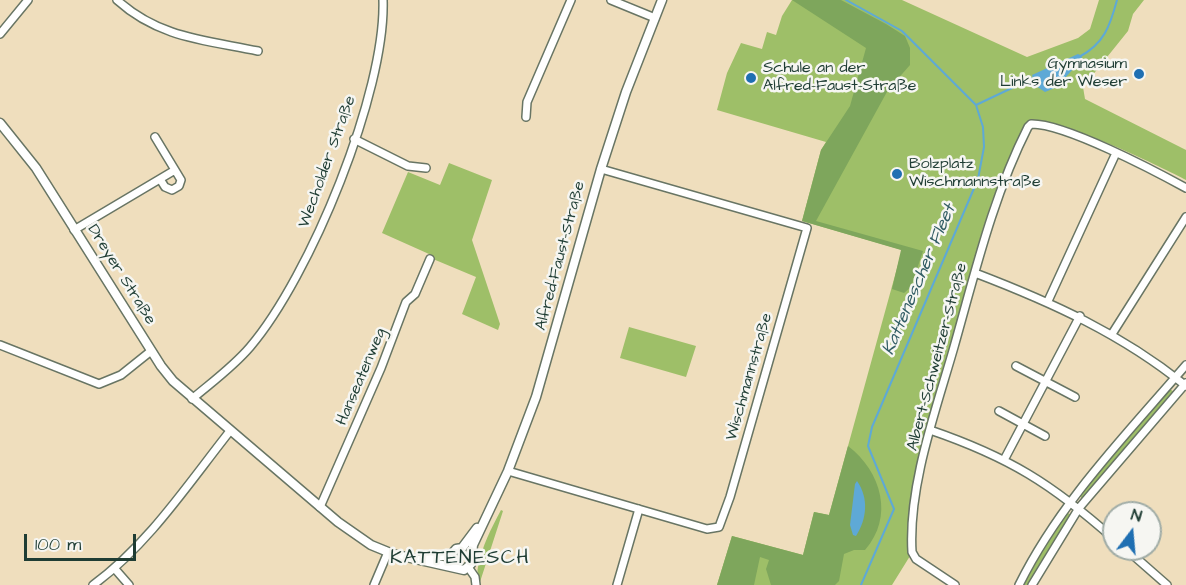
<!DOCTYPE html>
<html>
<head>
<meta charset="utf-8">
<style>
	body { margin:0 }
	#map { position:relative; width:1186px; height:585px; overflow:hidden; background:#efdebd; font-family:"Architects Daughter",sans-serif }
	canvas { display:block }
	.north { position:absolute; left:1102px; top:501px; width:60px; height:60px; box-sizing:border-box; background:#f6f6f2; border:2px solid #a0aca6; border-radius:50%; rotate:16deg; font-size:16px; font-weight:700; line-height:24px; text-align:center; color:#1f3d34 }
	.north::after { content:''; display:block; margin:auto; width:21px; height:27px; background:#1f6fb2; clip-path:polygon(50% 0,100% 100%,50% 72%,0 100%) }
	.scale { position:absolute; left:24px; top:534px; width:112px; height:27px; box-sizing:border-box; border:3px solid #1f3d34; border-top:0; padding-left:8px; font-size:18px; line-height:21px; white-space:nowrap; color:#1f3d34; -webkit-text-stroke:4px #f6f6f2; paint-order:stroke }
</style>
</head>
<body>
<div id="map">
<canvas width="1186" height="585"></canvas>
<div class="north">N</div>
<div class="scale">100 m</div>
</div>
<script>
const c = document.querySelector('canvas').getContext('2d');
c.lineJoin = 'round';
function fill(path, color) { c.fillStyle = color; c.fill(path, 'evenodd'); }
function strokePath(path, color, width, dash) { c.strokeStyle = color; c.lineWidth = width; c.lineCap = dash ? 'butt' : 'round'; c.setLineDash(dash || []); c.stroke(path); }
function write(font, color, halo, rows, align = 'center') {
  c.font = font + ' "Architects Daughter",sans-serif'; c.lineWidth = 5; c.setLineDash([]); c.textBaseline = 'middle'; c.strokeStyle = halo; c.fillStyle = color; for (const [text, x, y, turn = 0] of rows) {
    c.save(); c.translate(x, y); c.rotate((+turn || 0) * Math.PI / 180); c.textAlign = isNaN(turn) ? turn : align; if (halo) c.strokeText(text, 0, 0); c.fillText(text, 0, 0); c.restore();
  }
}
fill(new Path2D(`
	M 792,0 L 902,0 L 1027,57 L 1078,38 L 1090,29 L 1099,0 L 1144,0 L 1133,14 L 1128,31 L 1083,87 L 1085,99 L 1186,150 L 1186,180 C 1161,167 1048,111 1027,124 C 988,190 972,271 951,343 C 936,399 899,501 910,556 L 892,585 L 717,585 L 732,536 L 803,555 L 814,512 L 829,515 L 902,250 L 802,221 L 821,150 L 826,142 L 717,110 L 727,73 L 741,43 L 762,49 L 767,32 L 776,35 L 782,16 Z
	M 449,163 L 492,180 L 472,240 L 500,324 L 498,330 L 462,314 L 476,277 L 433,259 L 429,254 L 382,233 L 408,172 L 440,185 Z
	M 629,327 L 696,346 L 686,377 L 620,358 Z
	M 1169,388 L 1175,393 L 1083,499 L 1078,495 Z
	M 501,510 L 503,511 L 479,585 C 481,578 476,574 478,567 C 482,546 491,529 501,510 Z
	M 1065,511 L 1071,515 L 1029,585 L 1022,585 Z`), '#9ebf68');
fill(new Path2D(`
	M 792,0 L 841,0 L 886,24 L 905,36 L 910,48 L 910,65 L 888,90 L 816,221 L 923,251 L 911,287 L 904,293 L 892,289 L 901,250 L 802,221 L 821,150 L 850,106 L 866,48 Z
	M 848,446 C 882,472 894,517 865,550 L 854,550 L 844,554 L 839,581 L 835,585 L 771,585 L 766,569 L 769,560 L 760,557 L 754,585 L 717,585 L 732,536 L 803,555 L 814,512 L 829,515 Z`), '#7ea65c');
fill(new Path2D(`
	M 1078,54 L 1082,56 L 1081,60 L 1057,87 L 1045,92 L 1036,86 L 1032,75 Z
	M 857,481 C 869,498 867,519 856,536 L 853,535 L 850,525 L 855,484 Z`), '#5ea9d6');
strokePath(new Path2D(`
	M 846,0 L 902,31 L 976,105 L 983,127 L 984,147 L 978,179 L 872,427 L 868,446 L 894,509 L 861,585
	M 1079,57 C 1104,44 1110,26 1117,0
	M 976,105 L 1033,78`), '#5ea9d6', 2);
const minor = new Path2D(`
	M 117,0 C 159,38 205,40 258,51
	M 611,0 L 655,18
	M 0,34 L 28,0
	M 526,117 L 527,102 L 571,0
	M 354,139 L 408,166 L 426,168
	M 160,179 L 165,187 L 172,190 L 179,186 L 181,180 L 175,170
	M 74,230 L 175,170 L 155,137
	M 975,273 C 1051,302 1122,334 1186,386
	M 1048,301 L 1116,153
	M 1112,334 L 1186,217
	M 0,345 L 99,384 L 121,375 L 151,351
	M 1016,366 L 1075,397
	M 192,399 C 212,382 233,367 250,347 C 310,277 386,92 383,0
	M 999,411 L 1045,436
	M 930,430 C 1009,457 1052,484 1114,539
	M 1004,460 L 1080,316
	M 508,471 L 707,529 L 719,527 L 730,497 L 807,228 L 601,169
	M 320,507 L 381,368 L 406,302 L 415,294 L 430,259
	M 1126,549 L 1167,585
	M 468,567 L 475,577 L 476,585
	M 115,569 L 129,585
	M 93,585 C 148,545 188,484 230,431
	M 374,585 L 388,552
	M 617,585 L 639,509
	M 955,585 L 916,559 L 912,552 C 908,486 936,410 954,347 C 975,273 993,196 1028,127 L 1031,124 C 1064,123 1155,171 1186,188
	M 1019,585 C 1060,502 1126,435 1186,365
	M 1032,585 L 1079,508 L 1186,383`);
const tertiary = new Path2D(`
	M 0,123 L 36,168 L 161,366 L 173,381 L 338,522 L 371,545 L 393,554 L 464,570 L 471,564 L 473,545 L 508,471 L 536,397 L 601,169 L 626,92 L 662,0
	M 426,556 L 450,556 L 456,549 L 462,548 L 477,528`);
strokePath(minor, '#687564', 10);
strokePath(tertiary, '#687564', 11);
strokePath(minor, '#fff', 7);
strokePath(tertiary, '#fff', 8);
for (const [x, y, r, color] of [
	[1139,74,6,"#1f6fb2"],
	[751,78,6,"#1f6fb2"],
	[897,174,6,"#1f6fb2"]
]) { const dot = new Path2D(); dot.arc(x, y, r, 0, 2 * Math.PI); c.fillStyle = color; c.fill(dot); strokePath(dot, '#f6f6f2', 2); }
write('16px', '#1f3d34', '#f6f6f2', [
	["Gymnasium",1127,65,"right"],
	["Links der Weser",1127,83,"right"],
	["Schule an der",763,69],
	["Alfred-Faust-Straße",763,87],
	["Bolzplatz",909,165],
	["Wischmannstraße",909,183]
], 'left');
write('16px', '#1f3d34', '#f6f6f2', [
	["Wecholder Straße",328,162,-70],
	["Alfred-Faust-Straße",561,256,-75],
	["Dreyer Straße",121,275,58],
	["Albert-Schweitzer-Straße",938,357,-75],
	["Hanseatenweg",362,377,-67],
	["Wischmannstraße",750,377,-74]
]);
write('italic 18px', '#325d65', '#f6f6f2', [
	["Kattenescher Fleet",920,280,-67]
]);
c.letterSpacing = '1.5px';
write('20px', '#1f3d34', '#f6f6f2', [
	["KATTENESCH",460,559]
]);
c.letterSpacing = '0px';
</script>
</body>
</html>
